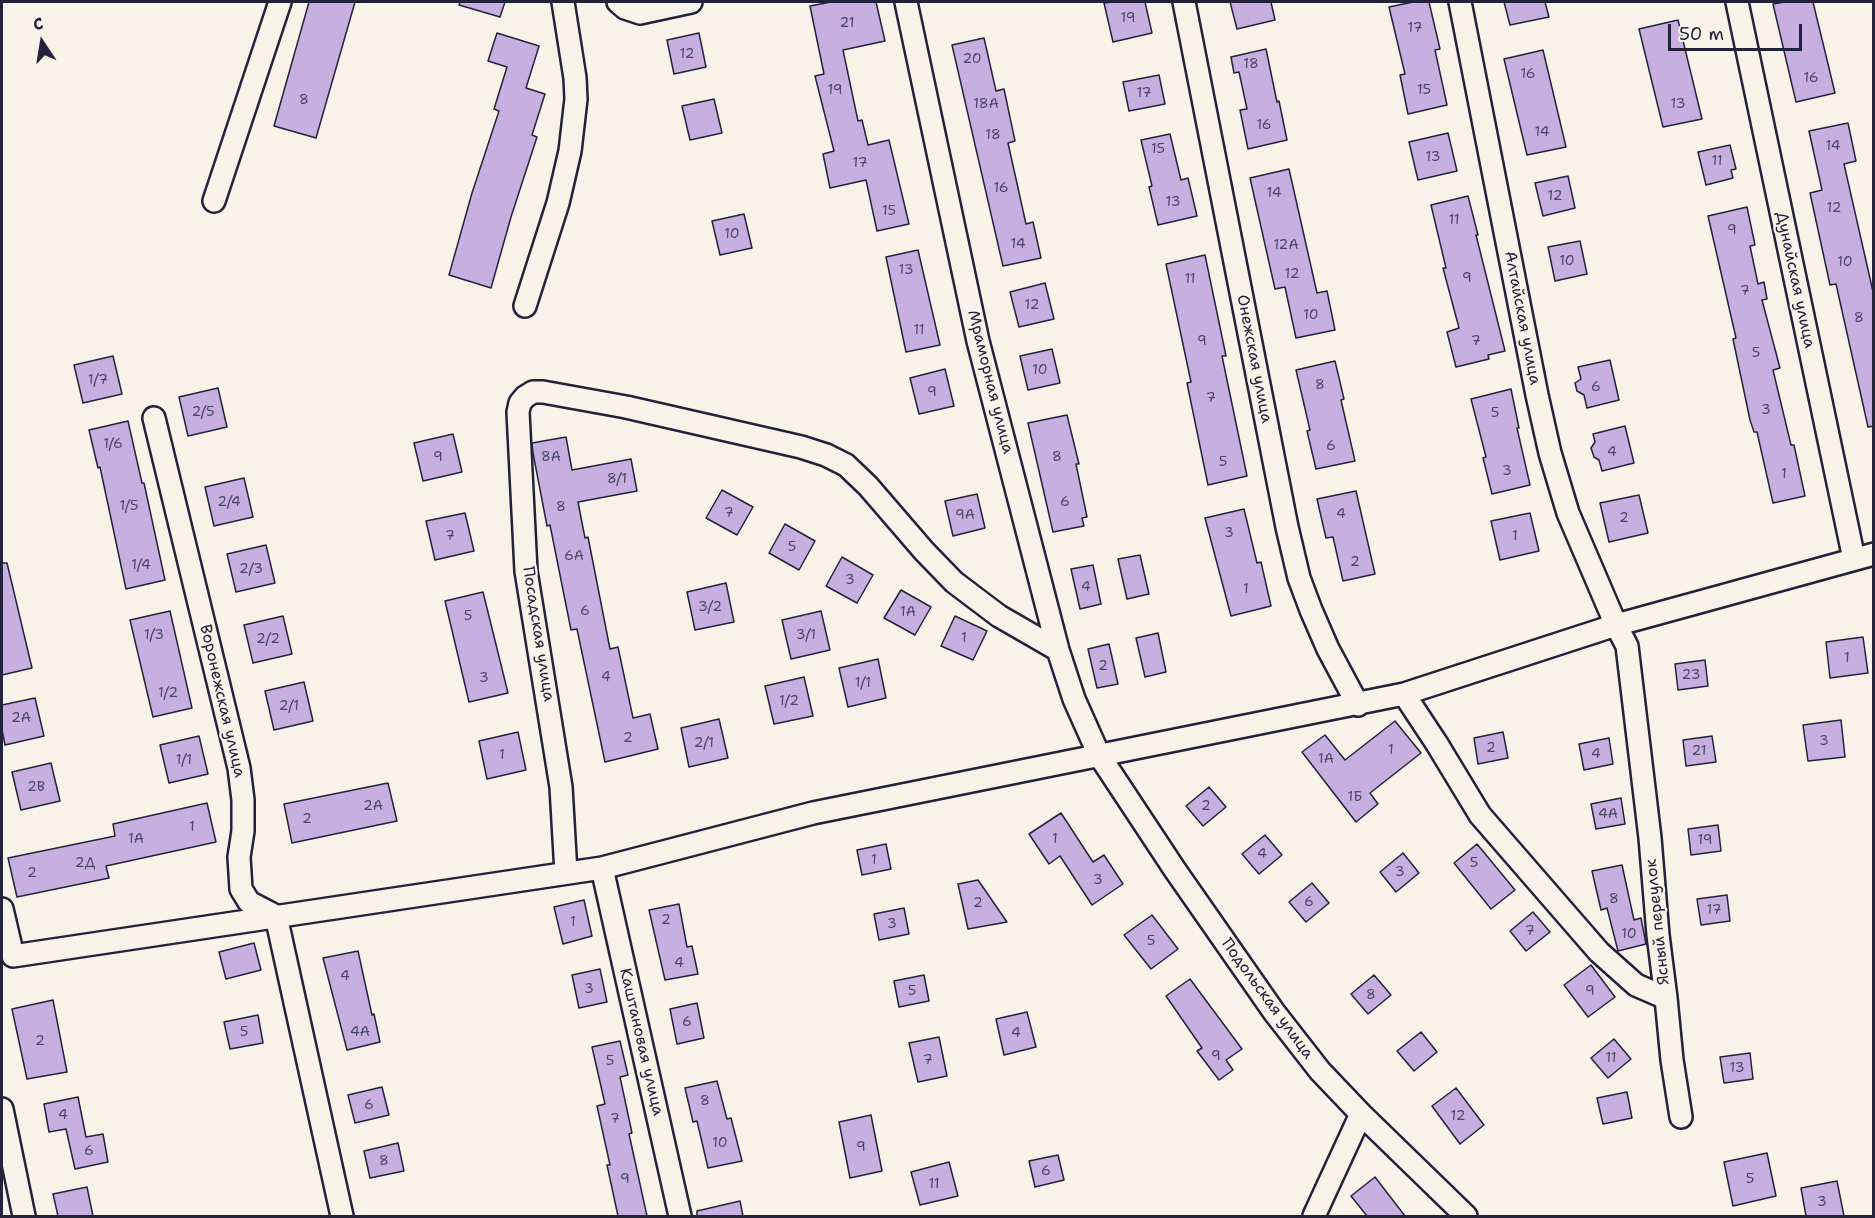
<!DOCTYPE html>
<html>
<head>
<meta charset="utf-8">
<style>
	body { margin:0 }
	#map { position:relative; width:1875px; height:1218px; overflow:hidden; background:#f7f3e8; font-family:"Shantell Sans",sans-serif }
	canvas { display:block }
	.frame { position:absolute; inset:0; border:3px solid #22223b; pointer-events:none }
	.north { position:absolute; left:12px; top:12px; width:60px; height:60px; -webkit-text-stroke:4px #f7f3e8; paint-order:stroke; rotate:348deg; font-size:16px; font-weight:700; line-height:24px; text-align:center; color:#22223b }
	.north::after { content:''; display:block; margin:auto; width:21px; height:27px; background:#22223b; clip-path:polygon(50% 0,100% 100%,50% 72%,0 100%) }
	.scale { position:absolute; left:1668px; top:24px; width:134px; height:27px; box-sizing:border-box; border:3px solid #22223b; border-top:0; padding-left:8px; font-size:18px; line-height:21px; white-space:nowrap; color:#22223b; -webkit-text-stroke:4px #f7f3e8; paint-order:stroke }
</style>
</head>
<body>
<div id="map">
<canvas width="1875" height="1218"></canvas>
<div class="frame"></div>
<div class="north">С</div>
<div class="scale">50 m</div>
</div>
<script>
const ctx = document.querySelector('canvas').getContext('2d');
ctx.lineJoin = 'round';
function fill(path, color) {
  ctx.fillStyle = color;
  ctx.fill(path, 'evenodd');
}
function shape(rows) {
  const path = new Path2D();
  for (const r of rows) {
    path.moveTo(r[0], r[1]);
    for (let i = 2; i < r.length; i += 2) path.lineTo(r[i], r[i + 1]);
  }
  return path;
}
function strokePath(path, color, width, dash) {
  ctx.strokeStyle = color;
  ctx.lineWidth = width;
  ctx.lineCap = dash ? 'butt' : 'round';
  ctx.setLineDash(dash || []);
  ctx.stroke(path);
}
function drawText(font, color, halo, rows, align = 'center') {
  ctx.font = font + ' "Shantell Sans",sans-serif';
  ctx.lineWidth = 4.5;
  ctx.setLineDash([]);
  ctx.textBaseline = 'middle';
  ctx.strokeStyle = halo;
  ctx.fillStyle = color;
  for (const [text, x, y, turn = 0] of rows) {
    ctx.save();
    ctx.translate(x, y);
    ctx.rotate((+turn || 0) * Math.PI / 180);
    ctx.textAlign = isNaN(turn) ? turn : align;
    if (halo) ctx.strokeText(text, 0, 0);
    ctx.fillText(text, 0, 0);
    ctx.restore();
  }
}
const building = shape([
	[309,2,355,2,316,138,274,126,309,2],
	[460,2,505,2,500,17,459,5,460,2],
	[831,2,876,2,885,41,843,50,858,121,862,120,868,145,889,140,909,224,877,231,866,180,830,188,823,154,834,151,815,76,824,74,810,6,831,2],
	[1112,2,1145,2,1152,33,1113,42,1104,3,1112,2],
	[1230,2,1271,2,1275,20,1237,29,1230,2],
	[1413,2,1429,2,1440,49,1435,50,1447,105,1408,114,1400,75,1405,74,1389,7,1413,2],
	[1504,2,1545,2,1549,17,1510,25,1504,2],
	[1784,2,1813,2,1835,93,1796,102,1773,4,1784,2],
	[1678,20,1702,119,1663,127,1639,29,1678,20],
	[497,33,539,46,526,88,545,94,532,135,537,137,511,217,491,288,449,275,472,193,499,111,494,109,507,67,488,61,497,33],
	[699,33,706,67,674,74,667,40,699,33],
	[984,38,996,91,1004,89,1015,141,1008,143,1026,224,1033,222,1041,258,1003,266,952,45,984,38],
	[1266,49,1277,102,1279,101,1287,140,1248,149,1240,110,1247,109,1239,72,1234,73,1231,57,1266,49],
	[1543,50,1566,147,1527,155,1504,59,1543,50],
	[1159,75,1165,104,1129,111,1123,82,1159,75],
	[714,99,722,133,690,140,682,106,714,99],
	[1848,123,1856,161,1844,164,1874,296,1874,426,1868,427,1836,284,1830,285,1810,193,1822,190,1809,131,1848,123],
	[1448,133,1457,171,1418,180,1409,142,1448,133],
	[1170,134,1181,180,1188,178,1197,216,1158,225,1149,187,1152,186,1141,140,1170,134],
	[1730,145,1736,169,1731,170,1733,178,1706,185,1698,152,1730,145],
	[1289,169,1317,293,1327,291,1335,330,1296,338,1285,287,1275,289,1250,178,1289,169],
	[1568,176,1575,208,1543,216,1535,183,1568,176],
	[1468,196,1478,235,1476,235,1505,351,1488,355,1489,359,1456,367,1447,332,1459,328,1443,268,1446,268,1431,205,1468,196],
	[1747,207,1755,245,1750,246,1758,284,1764,282,1767,299,1762,300,1780,368,1773,370,1791,445,1794,445,1805,496,1773,503,1757,432,1754,432,1750,420,1733,339,1736,338,1708,216,1747,207],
	[744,214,752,248,720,255,712,221,744,214],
	[1580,241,1587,274,1555,281,1548,247,1580,241],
	[918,250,940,345,906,352,886,257,918,250],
	[1205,255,1226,356,1222,356,1247,476,1208,485,1187,383,1191,382,1166,264,1205,255],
	[1045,283,1054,319,1019,327,1010,292,1045,283],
	[1052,349,1060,383,1028,390,1020,356,1052,349],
	[113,356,122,394,83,403,74,365,113,356],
	[1610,360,1619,400,1587,408,1584,395,1577,391,1575,383,1581,379,1578,367,1610,360],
	[1335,361,1344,399,1341,400,1355,461,1316,469,1307,431,1310,430,1296,370,1335,361],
	[945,369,954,406,919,414,910,378,945,369],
	[218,388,227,427,188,436,179,397,218,388],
	[1511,389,1519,428,1517,428,1530,485,1492,494,1483,458,1486,457,1471,399,1511,389],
	[1067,415,1079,464,1076,464,1087,517,1082,518,1084,526,1053,532,1028,423,1067,415],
	[128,421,142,483,144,483,165,580,126,589,100,467,98,468,89,430,128,421],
	[1625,426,1634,463,1602,471,1599,460,1594,457,1591,448,1595,442,1593,434,1625,426],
	[453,434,462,472,423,481,414,443,453,434],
	[566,437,572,470,631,459,637,491,578,502,585,538,588,537,610,649,618,647,633,718,650,714,658,749,605,762,577,629,571,630,550,525,547,526,533,453,532,443,566,437],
	[244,478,253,517,214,526,205,487,244,478],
	[722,490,753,507,737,535,706,518,722,490],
	[1356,491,1375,574,1343,581,1333,537,1326,538,1317,499,1356,491],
	[977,494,985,528,953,536,945,501,977,494],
	[1639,495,1648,533,1609,542,1600,503,1639,495],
	[1244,509,1257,563,1261,562,1271,606,1231,616,1205,518,1244,509],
	[465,513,474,551,435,560,426,521,465,513],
	[1530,513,1539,551,1500,560,1491,521,1530,513],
	[785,524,815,541,799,570,769,553,785,524],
	[266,545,275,583,236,592,227,554,266,545],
	[1140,555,1149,594,1127,599,1118,559,1140,555],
	[842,557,873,575,857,603,826,586,842,557],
	[2,563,7,563,32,668,2,675,2,563],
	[1093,565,1101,604,1080,609,1071,569,1093,565],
	[726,583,734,622,695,630,687,592,726,583],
	[901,590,931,607,915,635,884,618,901,590],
	[483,592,508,693,469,702,445,601,483,592],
	[170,611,192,708,153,717,130,620,170,611],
	[821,611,830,650,791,659,782,620,821,611],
	[283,616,292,654,253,663,244,625,283,616],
	[955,616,987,631,973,660,941,646,955,616],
	[1158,633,1166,672,1145,677,1136,638,1158,633],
	[1863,637,1868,673,1830,678,1826,642,1863,637],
	[1109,644,1118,684,1097,688,1088,649,1109,644],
	[878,659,886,698,848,707,839,668,878,659],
	[1705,660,1708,686,1678,690,1675,664,1705,660],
	[804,677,813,716,774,724,765,686,804,677],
	[304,682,313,721,274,730,265,691,304,682],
	[35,698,44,736,5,745,2,730,2,705,35,698],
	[719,719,728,758,689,767,681,728,719,719],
	[1841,720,1845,757,1808,761,1803,725,1841,720],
	[1395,721,1421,753,1370,793,1378,804,1356,822,1302,752,1325,735,1345,760,1395,721],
	[518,732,526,770,487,779,479,741,518,732],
	[1503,732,1508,758,1478,764,1474,738,1503,732],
	[199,736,208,774,169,783,160,745,199,736],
	[1712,736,1716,762,1686,766,1683,740,1712,736],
	[1609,738,1613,764,1584,770,1579,744,1609,738],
	[51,763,60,801,21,810,12,772,51,763],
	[388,783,397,821,292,843,284,804,388,783],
	[1209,787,1226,807,1203,826,1186,806,1209,787],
	[1621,798,1625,824,1596,829,1591,804,1621,798],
	[207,803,216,842,106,866,109,878,17,897,8,858,115,836,113,824,207,803],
	[1061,813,1093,862,1104,855,1123,884,1092,905,1060,856,1049,864,1029,834,1061,813],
	[1718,825,1721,851,1691,855,1688,829,1718,825],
	[1265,835,1282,855,1259,874,1242,854,1265,835],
	[886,844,891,869,862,875,857,850,886,844],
	[1477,844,1515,890,1491,909,1454,863,1477,844],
	[1403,853,1419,873,1396,892,1380,872,1403,853],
	[1622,865,1634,920,1641,918,1646,944,1618,951,1607,908,1601,910,1592,871,1622,865],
	[978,880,1007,922,968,929,958,884,978,880],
	[1312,883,1329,903,1306,922,1289,902,1312,883],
	[1727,895,1730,921,1701,925,1697,899,1727,895],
	[584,900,592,936,563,944,554,907,584,900],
	[679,904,687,947,692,946,698,974,665,980,649,910,679,904],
	[904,908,909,934,879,940,874,914,904,908],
	[1533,912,1550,932,1526,951,1510,931,1533,912],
	[1152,915,1178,949,1151,969,1124,935,1152,915],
	[254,943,261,970,226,979,219,952,254,943],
	[358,951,372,1015,374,1014,380,1042,347,1050,323,958,358,951],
	[1591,965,1615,997,1588,1017,1564,985,1591,965],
	[600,969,607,1002,579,1008,572,975,600,969],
	[924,975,929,1001,899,1007,894,981,924,975],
	[1374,975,1391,995,1368,1014,1351,994,1374,975],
	[1190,979,1242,1049,1226,1060,1233,1070,1219,1080,1197,1051,1202,1048,1166,996,1190,979],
	[53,1000,67,1072,27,1079,12,1009,53,1000],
	[697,1003,704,1038,677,1044,670,1009,697,1003],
	[1027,1012,1036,1047,1004,1055,996,1019,1027,1012],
	[258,1015,263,1043,230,1049,224,1022,258,1015],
	[1421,1032,1437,1052,1414,1071,1397,1051,1421,1032],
	[939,1037,947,1076,918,1082,909,1043,939,1037],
	[1614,1039,1631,1059,1608,1078,1591,1058,1614,1039],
	[620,1041,628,1075,620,1077,632,1133,629,1134,647,1216,618,1216,607,1165,610,1165,597,1106,605,1104,592,1047,620,1041],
	[1750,1053,1753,1079,1724,1083,1720,1057,1750,1053],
	[717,1081,727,1119,731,1118,742,1161,708,1168,697,1121,693,1122,685,1088,717,1081],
	[382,1087,389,1115,355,1123,348,1095,382,1087],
	[1456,1088,1484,1125,1460,1144,1432,1106,1456,1088],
	[1627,1092,1632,1118,1603,1124,1597,1098,1627,1092],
	[78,1097,86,1137,103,1134,108,1162,75,1169,66,1129,49,1132,44,1104,78,1097],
	[871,1115,882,1171,850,1178,839,1122,871,1115],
	[398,1143,404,1171,370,1178,364,1151,398,1143],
	[1767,1153,1776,1196,1733,1206,1724,1162,1767,1153],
	[1058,1155,1064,1180,1035,1187,1029,1161,1058,1155],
	[949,1162,958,1196,920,1205,911,1172,949,1162],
	[1375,1177,1405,1216,1367,1216,1351,1196,1375,1177],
	[1837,1181,1844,1216,1806,1216,1801,1188,1837,1181],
	[87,1187,93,1216,58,1216,53,1194,87,1187],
	[740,1201,743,1216,697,1216,697,1211,740,1201]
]);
fill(building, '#c7b0df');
strokePath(building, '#22223b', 1.5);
const minor = shape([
	[618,2,625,8,640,13,691,2],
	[906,2,978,341,1058,650,1074,699,1099,755,1175,870,1274,1012,1320,1071,1361,1114,1466,1216],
	[1184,2,1287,527,1299,578,1311,610,1328,649,1358,705],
	[1737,2,1854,559],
	[214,201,280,2],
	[525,306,558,203,570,151,576,99,575,78,563,2],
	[154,418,239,768,243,800,243,831,239,857,241,889,249,902,276,916,342,1216],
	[1404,694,1437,744,1480,815,1599,952,1636,985,1666,998,1658,935,1650,838,1627,646,1616,625,1568,513,1550,453,1537,395,1460,2],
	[602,868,680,1216],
	[566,873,561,787,526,571,518,412,520,403,525,397,533,392,543,392,626,407,801,447,826,455,846,465,868,486,924,551,954,582,999,616,1058,650],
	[2,909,13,956,602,868,813,813,1404,694,1616,625,1874,554],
	[1666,998,1672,1060,1681,1117],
	[2,1109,24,1216],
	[1314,1216,1361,1114]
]);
strokePath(minor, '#22223b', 26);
strokePath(minor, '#f7f3e8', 21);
drawText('14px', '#4b4664', null, [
	["19",1128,18],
	["21",847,23],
	["17",1415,28],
	["12",687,54],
	["20",972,59],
	["18",1251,64],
	["16",1528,74],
	["16",1811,78],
	["19",835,90],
	["15",1424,90],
	["17",1144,93],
	["8",304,100],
	["18А",986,104],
	["13",1678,104],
	["16",1264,125],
	["14",1542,132],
	["18",993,135],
	["14",1833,146],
	["15",1158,149],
	["13",1433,157],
	["11",1717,161],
	["17",860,163],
	["16",1001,188],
	["14",1274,193],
	["12",1555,196],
	["13",1173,202],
	["12",1834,208],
	["15",889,211],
	["11",1454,220],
	["9",1732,230],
	["10",732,234],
	["14",1018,244],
	["12А",1286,245],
	["10",1567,261],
	["10",1845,262],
	["13",906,270],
	["12",1292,274],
	["9",1467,278],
	["11",1190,279],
	["7",1745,291],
	["12",1032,305],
	["10",1311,315],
	["8",1859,318],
	["11",919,330],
	["9",1202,341],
	["7",1476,341],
	["5",1756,353],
	["10",1040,370],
	["1/7",98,380],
	["8",1320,385],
	["6",1596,387],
	["9",932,392],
	["7",1211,398],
	["3",1766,410],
	["2/5",203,412],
	["5",1495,413],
	["1/6",113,444],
	["6",1331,446],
	["4",1612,452],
	["9",438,457],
	["8А",551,457],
	["8",1057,457],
	["5",1223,462],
	["3",1507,471],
	["1",1784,474],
	["8/1",617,479],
	["2/4",229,502],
	["6",1065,502],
	["1/5",129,506],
	["8",561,507],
	["7",729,513],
	["4",1341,514],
	["9А",965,515],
	["2",1624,518],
	["3",1229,533],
	["7",450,536],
	["1",1515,536],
	["5",792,547],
	["6А",574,556],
	["2",1355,562],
	["1/4",141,565],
	["2/3",251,569],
	["3",850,580],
	["4",1086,587],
	["1",1246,589],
	["3/2",710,607],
	["6",585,611],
	["1А",908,612],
	["5",468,616],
	["1/3",154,635],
	["3/1",806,635],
	["1",964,638],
	["2/2",268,639],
	["1",1847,658],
	["2",1103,666],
	["23",1691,675],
	["4",606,677],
	["3",484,678],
	["1/1",863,683],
	["1/2",168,693],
	["1/2",789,701],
	["2/1",289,706],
	["2А",21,718],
	["2",628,738],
	["3",1824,741],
	["2/1",704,743],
	["2",1491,748],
	["1",1391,750],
	["21",1699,751],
	["4",1596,754],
	["1",502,755],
	["1А",1326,759],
	["1/1",184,760],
	["2В",36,787],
	["1Б",1355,797],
	["2А",373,806],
	["2",1206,806],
	["4А",1608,814],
	["2",307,819],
	["1",192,827],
	["1А",136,839],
	["1",1055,839],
	["19",1705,840],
	["4",1262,854],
	["1",874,860],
	["2Д",85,863],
	["5",1474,863],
	["3",1400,872],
	["2",32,873],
	["3",1098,880],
	["8",1614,899],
	["6",1309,902],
	["2",978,903],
	["17",1714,910],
	["2",666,920],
	["1",573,922],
	["3",892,924],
	["7",1530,931],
	["10",1629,934],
	["5",1151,941],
	["4",679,963],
	["4",345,976],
	["3",589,989],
	["5",912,991],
	["9",1590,991],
	["8",1371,995],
	["6",687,1022],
	["5",244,1032],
	["4А",360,1032],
	["4",1016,1033],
	["2",40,1041],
	["9",1216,1056],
	["11",1611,1058],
	["7",928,1060],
	["5",610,1061],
	["13",1737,1068],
	["8",705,1101],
	["6",369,1105],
	["4",63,1115],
	["12",1458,1116],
	["7",615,1119],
	["10",720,1143],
	["9",861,1147],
	["6",89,1151],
	["8",384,1161],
	["6",1046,1171],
	["9",625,1179],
	["5",1750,1179],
	["11",934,1184],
	["3",1822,1202]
]);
drawText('16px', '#22223b', '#f7f3e8', [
	["Дунайская улица",1795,280,78],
	["Алтайская улица",1522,318,79],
	["Онежская улица",1254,359,79],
	["Мраморная улица",990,382,76],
	["Посадская улица",538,634,81],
	["Воронежская улица",222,701,77],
	["Ясный переулок",1658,922,-96],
	["Подольская улица",1267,999,54],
	["Каштановая улица",641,1042,77]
]);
</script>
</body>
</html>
